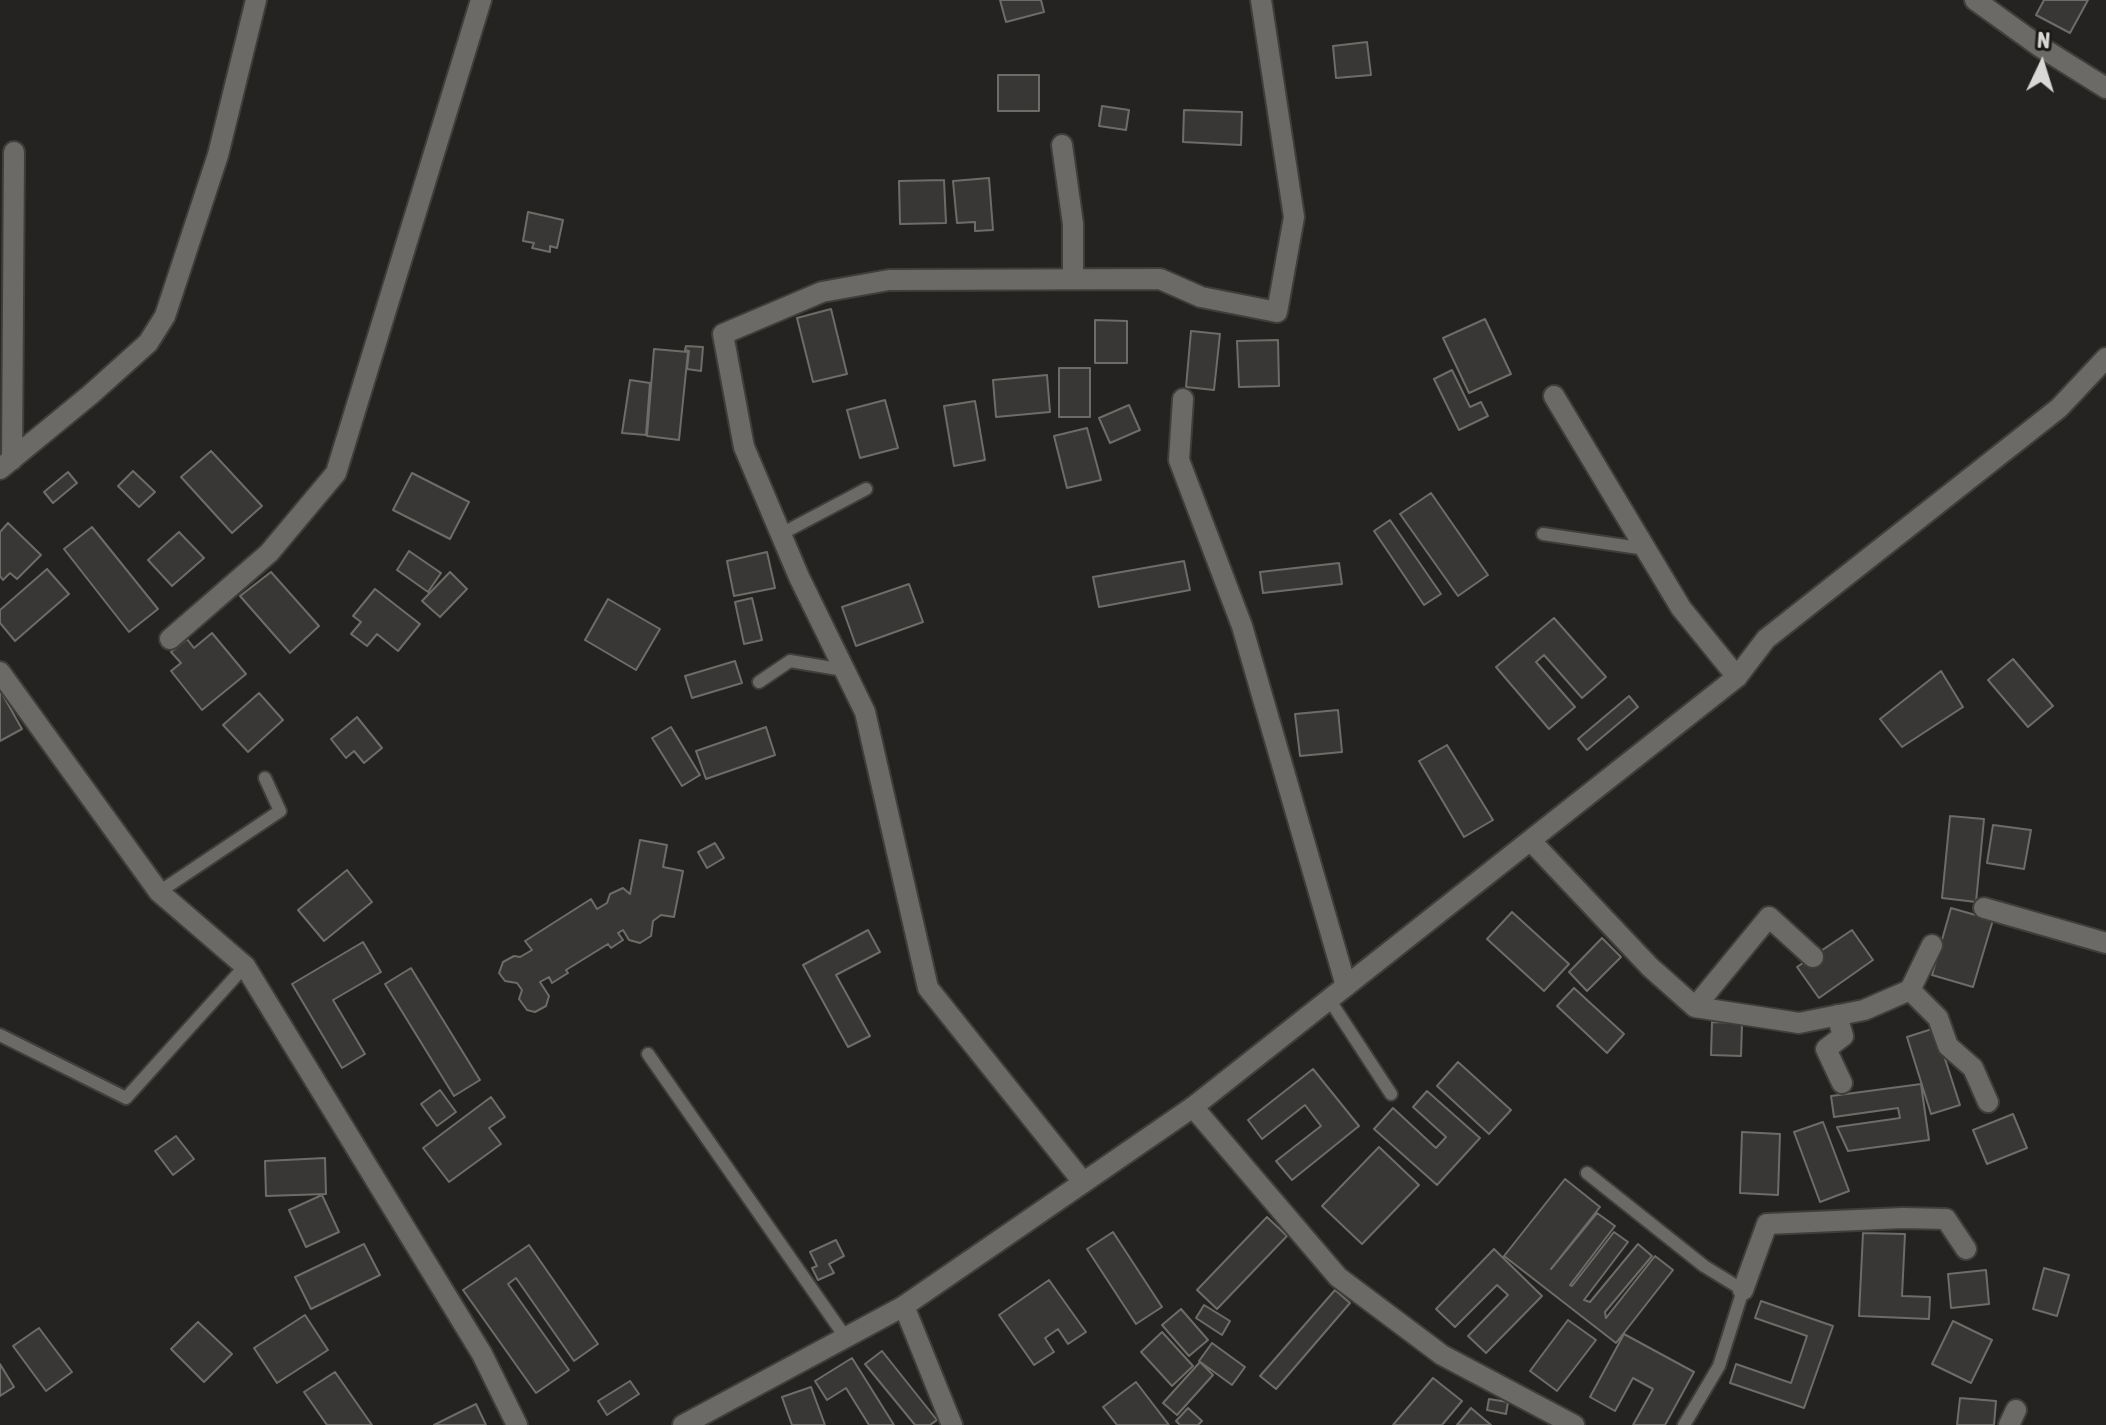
<!DOCTYPE html>
<html>
<head>
<meta charset="utf-8">
<style>
	body { margin:0 }
	#map { position:relative; width:2106px; height:1425px; overflow:hidden; background:#242321; font-family:"Asap Condensed",sans-serif }
	canvas { display:block }
	.north { position:absolute; left:2002px; top:24px; width:80px; height:80px; -webkit-text-stroke:6px #1b1a17; paint-order:stroke; rotate:4deg; font-size:22px; font-weight:700; line-height:32px; text-align:center; color:#d9d8d6 }
	.north::after { content:''; display:block; margin:auto; width:28px; height:36px; background:#d9d8d6; clip-path:polygon(50% 0,100% 100%,50% 72%,0 100%) }
</style>
</head>
<body>
<div id="map">
<canvas width="2106" height="1425"></canvas>
<div class="north">N</div>
</div>
<script>
const ctx = document.querySelector('canvas').getContext('2d');
ctx.lineJoin = 'round';
function fill(path, color) {
  ctx.fillStyle = color;
  ctx.fill(path, 'evenodd');
}
function shape(rows) {
  const path = new Path2D();
  for (const r of rows) {
    path.moveTo(r[0], r[1]);
    for (let i = 2; i < r.length; i += 2) path.lineTo(r[i], r[i + 1]);
  }
  return path;
}
function strokePath(path, color, width, dash) {
  ctx.strokeStyle = color;
  ctx.lineWidth = width;
  ctx.lineCap = dash ? 'butt' : 'round';
  ctx.setLineDash(dash || []);
  ctx.stroke(path);
}
const building = shape([
	[1000,0,1041,0,1044,12,1006,22,1000,0],
	[2044,0,2088,0,2070,33,2036,15,2044,0],
	[1367,42,1371,75,1336,78,1333,46,1367,42],
	[998,75,1039,75,1039,111,998,111,998,75],
	[1102,106,1129,110,1126,130,1099,126,1102,106],
	[1184,110,1242,112,1241,145,1183,142,1184,110],
	[989,178,993,230,975,231,975,222,957,223,953,181,989,178],
	[944,180,946,223,900,224,899,181,944,180],
	[528,212,563,220,557,248,550,246,550,252,532,248,534,243,523,241,528,212],
	[831,309,847,374,813,382,797,318,831,309],
	[1485,319,1511,374,1469,393,1443,338,1485,319],
	[1095,320,1127,321,1127,363,1095,363,1095,320],
	[1191,331,1220,334,1214,390,1186,387,1191,331],
	[1278,340,1279,386,1239,387,1237,341,1278,340],
	[686,346,703,347,701,371,687,369,689,351,685,350,686,346],
	[654,349,688,352,679,440,647,436,654,349],
	[1059,368,1090,368,1090,417,1059,417,1059,368],
	[1452,370,1470,407,1481,402,1488,416,1459,430,1434,379,1452,370],
	[1047,375,1050,412,996,417,993,380,1047,375],
	[630,380,650,383,646,435,622,433,630,380],
	[885,400,898,448,860,458,847,410,885,400],
	[975,401,985,460,954,466,944,406,975,401],
	[1129,405,1140,430,1110,443,1099,418,1129,405],
	[1087,428,1101,480,1067,488,1054,436,1087,428],
	[211,451,262,506,232,533,181,477,211,451],
	[133,471,155,492,139,507,118,486,133,471],
	[68,472,77,483,53,503,44,492,68,472],
	[412,473,469,502,450,539,393,510,412,473],
	[1431,493,1488,575,1458,596,1400,514,1431,493],
	[1390,520,1441,594,1424,605,1374,531,1390,520],
	[8,523,41,555,17,579,10,573,3,580,0,576,0,532,8,523],
	[92,527,158,609,129,632,64,549,92,527],
	[179,532,204,558,172,586,148,560,179,532],
	[409,551,441,573,428,592,397,570,409,551],
	[767,552,775,588,734,596,727,561,767,552],
	[1184,561,1190,590,1099,607,1093,577,1184,561],
	[1339,563,1342,584,1263,593,1260,572,1339,563],
	[47,569,69,594,15,641,0,623,0,610,47,569],
	[271,572,319,626,290,653,240,596,271,572],
	[450,572,467,589,440,617,422,601,450,572],
	[909,584,923,622,856,646,842,607,909,584],
	[375,589,420,624,398,651,377,634,367,646,351,634,361,622,353,616,375,589],
	[752,598,762,640,744,644,735,602,752,598],
	[608,599,660,629,636,670,585,640,608,599],
	[1554,618,1606,677,1582,698,1544,655,1536,662,1575,707,1549,729,1496,667,1554,618],
	[212,633,246,674,202,710,171,671,181,663,171,652,187,639,194,648,212,633],
	[2013,659,2053,706,2028,727,1988,680,2013,659],
	[735,661,742,683,692,698,685,676,735,661],
	[1941,671,1963,707,1902,747,1880,719,1941,671],
	[0,690,22,729,0,741,0,690],
	[259,693,283,720,248,752,223,725,259,693],
	[1629,696,1638,707,1587,750,1578,739,1629,696],
	[1338,710,1342,752,1300,756,1295,714,1338,710],
	[357,717,382,748,364,763,354,751,346,758,331,739,357,717],
	[671,727,700,775,682,786,652,738,671,727],
	[766,727,775,755,706,779,696,751,766,727],
	[1447,745,1493,820,1464,837,1419,761,1447,745],
	[1950,816,1984,819,1976,902,1942,898,1950,816],
	[1993,825,2031,830,2024,869,1987,863,1993,825],
	[640,840,667,845,663,867,683,871,674,917,661,915,653,921,651,936,640,943,629,940,623,930,618,933,623,940,611,948,608,944,566,970,568,973,552,983,549,977,540,982,549,996,546,1006,535,1012,527,1010,519,999,522,990,517,983,505,981,499,973,503,962,514,956,520,957,532,950,525,941,591,899,597,909,607,903,610,894,623,888,630,894,640,840],
	[715,843,724,858,707,868,698,852,715,843],
	[347,870,372,902,324,941,298,910,347,870],
	[1951,908,1993,920,1973,987,1932,975,1951,908],
	[1512,912,1569,964,1544,991,1487,939,1512,912],
	[868,930,880,952,836,975,870,1036,848,1047,803,965,868,930],
	[1852,930,1873,960,1819,998,1797,967,1852,930],
	[1602,938,1621,957,1587,991,1569,972,1602,938],
	[363,942,381,972,333,1000,365,1054,342,1068,292,984,363,942],
	[411,968,480,1080,454,1096,385,984,411,968],
	[1574,988,1624,1034,1607,1053,1557,1006,1574,988],
	[1712,1022,1742,1023,1741,1056,1711,1055,1712,1022],
	[1935,1028,1960,1105,1931,1114,1907,1037,1935,1028],
	[1458,1062,1511,1110,1489,1134,1437,1086,1458,1062],
	[1313,1069,1359,1126,1292,1180,1276,1161,1321,1126,1305,1105,1262,1139,1248,1120,1313,1069],
	[1921,1084,1929,1140,1848,1151,1837,1127,1900,1118,1898,1108,1834,1117,1831,1096,1921,1084],
	[440,1090,456,1112,437,1126,421,1104,440,1090],
	[1427,1091,1480,1138,1437,1185,1374,1129,1393,1108,1436,1148,1446,1137,1413,1107,1427,1091],
	[491,1097,505,1117,489,1128,501,1144,449,1182,423,1148,491,1097],
	[2013,1114,2027,1148,1987,1164,1973,1130,2013,1114],
	[1823,1122,1849,1191,1820,1202,1794,1132,1823,1122],
	[1742,1132,1780,1134,1778,1195,1740,1193,1742,1132],
	[176,1136,194,1159,173,1175,155,1151,176,1136],
	[1379,1147,1419,1185,1362,1244,1322,1206,1379,1147],
	[325,1158,326,1194,266,1196,265,1161,325,1158],
	[1565,1179,1600,1207,1551,1269,1597,1213,1615,1226,1570,1285,1572,1286,1614,1232,1628,1242,1584,1300,1590,1302,1638,1244,1652,1256,1605,1312,1606,1318,1655,1256,1673,1270,1616,1343,1504,1256,1565,1179],
	[322,1195,339,1232,306,1247,289,1210,322,1195],
	[1267,1217,1287,1236,1217,1309,1197,1290,1267,1217],
	[1113,1232,1162,1307,1136,1324,1087,1249,1113,1232],
	[1863,1233,1905,1234,1902,1296,1930,1297,1929,1319,1859,1316,1863,1233],
	[836,1240,844,1256,829,1264,834,1273,818,1280,812,1268,817,1266,810,1252,836,1240],
	[364,1244,380,1275,311,1309,295,1277,364,1244],
	[529,1245,598,1344,574,1361,516,1278,508,1284,569,1370,536,1393,463,1290,529,1245],
	[1494,1249,1542,1296,1486,1353,1468,1336,1508,1295,1497,1285,1455,1327,1436,1309,1494,1249],
	[2044,1268,2069,1275,2057,1316,2033,1309,2044,1268],
	[1986,1270,1989,1304,1951,1308,1948,1274,1986,1270],
	[1049,1280,1086,1332,1068,1344,1058,1329,1045,1338,1054,1352,1034,1365,999,1315,1049,1280],
	[1335,1290,1350,1303,1276,1389,1260,1376,1335,1290],
	[1761,1301,1833,1326,1804,1408,1730,1383,1736,1364,1791,1383,1807,1336,1755,1318,1761,1301],
	[1204,1305,1230,1321,1222,1335,1196,1318,1204,1305],
	[1181,1309,1208,1340,1189,1356,1162,1325,1181,1309],
	[305,1315,328,1350,277,1383,254,1348,305,1315],
	[1568,1320,1596,1340,1557,1391,1530,1371,1568,1320],
	[1953,1321,1992,1340,1971,1383,1932,1364,1953,1321],
	[198,1322,232,1354,204,1382,171,1349,198,1322],
	[39,1328,72,1372,46,1391,13,1346,39,1328],
	[1162,1332,1193,1366,1172,1386,1141,1352,1162,1332],
	[1624,1334,1694,1372,1665,1425,1633,1425,1653,1389,1633,1378,1615,1411,1590,1397,1624,1334],
	[1212,1343,1245,1367,1232,1385,1199,1361,1212,1343],
	[882,1351,937,1420,930,1425,915,1425,865,1364,882,1351],
	[852,1358,894,1425,869,1425,846,1388,827,1400,815,1381,852,1358],
	[1200,1362,1213,1375,1177,1415,1163,1403,1200,1362],
	[0,1364,14,1387,0,1396,0,1364],
	[335,1372,372,1425,327,1425,304,1392,335,1372],
	[1433,1378,1462,1401,1442,1425,1393,1425,1433,1378],
	[630,1381,639,1394,607,1415,598,1401,630,1381],
	[1136,1382,1169,1425,1117,1425,1103,1407,1136,1382],
	[811,1387,825,1425,792,1425,782,1397,811,1387],
	[1960,1398,1996,1401,1994,1425,1957,1425,1960,1398],
	[1489,1399,1508,1402,1506,1414,1487,1410,1489,1399],
	[476,1404,486,1425,434,1425,476,1404],
	[1188,1408,1202,1421,1198,1425,1180,1425,1176,1421,1188,1408],
	[1471,1408,1491,1425,1457,1425,1471,1408]
]);
fill(building, '#393735');
strokePath(building, '#6e6c69', 2);
const service = shape([
	[781,534,866,489],
	[1543,534,1646,549],
	[759,682,790,661,844,670],
	[159,892,280,811,265,778],
	[1329,999,1391,1094],
	[0,1035,126,1098,245,966],
	[648,1054,846,1338],
	[1587,1173,1704,1266,1743,1290,1719,1366,1684,1425]
]);
const minor = shape([
	[1975,0,2039,46,2106,88],
	[1062,145,1073,224,1073,279],
	[1554,396,1681,608,1737,677],
	[1183,399,1179,460,1242,626,1346,986],
	[12,460,14,152],
	[0,469,90,395,148,343,165,316,218,155,256,0],
	[170,639,269,553,336,473,481,0],
	[0,672,159,892,245,966,482,1354,517,1425],
	[1531,841,1650,967,1695,1007,1799,1023,1864,1010,1910,990,1932,945],
	[1984,908,2106,943],
	[1910,990,1938,1018,1948,1046,1973,1068,1988,1102],
	[1695,1007,1769,917,1813,957],
	[1837,1015,1843,1036,1826,1049,1842,1083],
	[1193,1107,1338,1277,1442,1355,1574,1425],
	[1083,1182,928,988,865,712,799,577,744,447,723,334,822,292,889,280,1160,279,1201,297,1277,312,1294,217,1261,0],
	[1743,1290,1767,1224,1903,1218,1946,1219,1966,1249],
	[904,1306,952,1425],
	[2009,1425,2016,1410]
]);
const tertiary = shape([
	[683,1425,904,1306,1193,1107,1737,677,1766,639,2059,408,2106,358]
]);
strokePath(service, '#3e3e3b', 16);
strokePath(minor, '#3e3e3b', 24);
strokePath(tertiary, '#3e3e3b', 24);
strokePath(service, '#6b6a67', 12);
strokePath(minor, '#6b6a67', 20);
strokePath(tertiary, '#6b6a67', 20);
</script>
</body>
</html>
